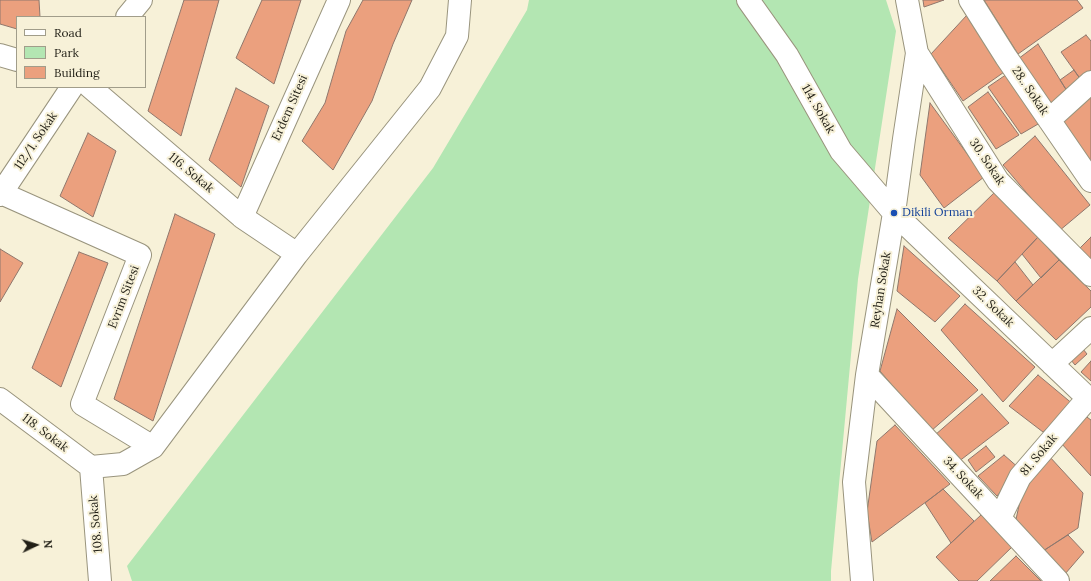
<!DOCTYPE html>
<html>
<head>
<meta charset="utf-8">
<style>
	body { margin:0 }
	#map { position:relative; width:1091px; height:581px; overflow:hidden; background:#f7f1d8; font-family:Lora,serif }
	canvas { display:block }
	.legend { position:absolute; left:16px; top:16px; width:130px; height:72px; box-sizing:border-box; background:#f7f1d8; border:1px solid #a19d8a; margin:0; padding:5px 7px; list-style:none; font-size:12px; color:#211f16 }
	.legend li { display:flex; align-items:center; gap:8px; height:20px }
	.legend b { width:20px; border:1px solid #a19d8a }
	.north { position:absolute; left:16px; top:525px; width:40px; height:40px; -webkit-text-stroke:3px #f7f1d8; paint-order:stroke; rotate:86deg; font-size:11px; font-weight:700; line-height:16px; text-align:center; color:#211f16 }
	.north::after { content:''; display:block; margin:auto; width:14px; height:18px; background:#211f16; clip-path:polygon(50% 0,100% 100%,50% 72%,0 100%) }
</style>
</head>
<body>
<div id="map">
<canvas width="1091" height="581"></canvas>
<ul class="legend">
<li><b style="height:5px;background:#fff"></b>Road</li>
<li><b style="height:11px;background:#b3e6b2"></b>Park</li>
<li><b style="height:11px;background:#eba07e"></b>Building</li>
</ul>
<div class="north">N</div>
</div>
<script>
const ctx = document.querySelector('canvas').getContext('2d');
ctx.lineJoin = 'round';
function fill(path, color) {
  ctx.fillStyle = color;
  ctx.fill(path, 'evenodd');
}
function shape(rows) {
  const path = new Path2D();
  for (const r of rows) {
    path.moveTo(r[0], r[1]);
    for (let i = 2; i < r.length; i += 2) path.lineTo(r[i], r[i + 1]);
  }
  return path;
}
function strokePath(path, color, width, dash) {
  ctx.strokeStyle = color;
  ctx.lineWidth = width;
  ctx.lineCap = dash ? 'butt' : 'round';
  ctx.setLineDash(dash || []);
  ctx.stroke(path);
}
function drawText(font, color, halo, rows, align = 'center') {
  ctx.font = font + ' Lora,serif';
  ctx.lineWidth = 4;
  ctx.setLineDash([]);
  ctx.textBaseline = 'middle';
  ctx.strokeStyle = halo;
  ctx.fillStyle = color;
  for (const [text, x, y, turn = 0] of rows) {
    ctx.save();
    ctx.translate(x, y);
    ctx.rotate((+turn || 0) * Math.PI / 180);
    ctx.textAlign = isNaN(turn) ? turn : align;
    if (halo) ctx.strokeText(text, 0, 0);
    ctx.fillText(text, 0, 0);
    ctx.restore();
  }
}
fill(shape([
	[529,0,886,0,896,31,858,279,831,571,831,581,132,581,127,566,433,168,527,10]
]), '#b3e6b2');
const building = shape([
	[0,0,39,0,40,17,17,17,17,29,0,24,0,0],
	[184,0,219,0,181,136,148,111,184,0],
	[262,0,301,0,274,84,236,58,262,0],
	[363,0,412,0,393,44,372,101,333,170,302,141,325,103,346,31,363,0],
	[923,0,944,0,924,7,923,0],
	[984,0,1077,0,1083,8,1018,54,984,0],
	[967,15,1007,70,963,101,931,54,967,15],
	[1086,35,1091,41,1091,73,1081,80,1061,52,1086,35],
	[1038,44,1067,91,1050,104,1018,59,1038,44],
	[1074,70,1081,80,1067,91,1060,80,1074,70],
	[1010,72,1045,120,1021,134,988,87,1010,72],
	[236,88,269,106,241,187,209,160,236,88],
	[988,92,1019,135,996,149,968,107,988,92],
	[1091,96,1091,162,1062,120,1091,96],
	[930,103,984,177,944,208,920,175,930,103],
	[88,133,116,151,93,217,60,196,88,133],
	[1035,136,1090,205,1059,231,1003,165,1035,136],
	[996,191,1038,237,997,281,948,238,996,191],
	[175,214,215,234,153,421,114,399,175,214],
	[1038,237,1059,260,1041,278,1022,254,1038,237],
	[1091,237,1091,263,1078,250,1091,237],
	[904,246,960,296,935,322,897,291,904,246],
	[0,249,23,263,0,302,0,249],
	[79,252,108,263,61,387,32,368,79,252],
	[1059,260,1091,291,1091,307,1056,340,1016,301,1059,260],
	[1015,262,1033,285,1016,301,997,281,1015,262],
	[965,304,1035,367,1003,402,941,330,965,304],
	[897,309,978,390,931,431,880,371,897,309],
	[1079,344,1087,354,1075,365,1067,355,1079,344],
	[1091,361,1091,381,1081,372,1091,361],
	[1038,375,1074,405,1043,432,1009,406,1038,375],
	[982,394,1009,423,958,462,935,435,982,394],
	[1084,415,1091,420,1091,476,1061,443,1084,415],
	[895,425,950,484,872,542,867,512,877,441,895,425],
	[986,446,995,457,976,472,968,460,986,446],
	[1004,455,1020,469,997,496,978,476,1004,455],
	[1049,456,1083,493,1078,528,1043,551,1015,524,1023,487,1049,456],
	[943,489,974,521,951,543,925,503,943,489],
	[981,515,1013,546,977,581,959,581,936,557,981,515],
	[1068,535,1084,552,1065,574,1043,551,1068,535],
	[1016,556,1041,581,990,581,1016,556]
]);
fill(building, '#eba07e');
strokePath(building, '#8f776c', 1);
const street = shape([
	[748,0,787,55,841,151,894,213,1091,401],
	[970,0,1006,57,1091,181],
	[127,17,141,0],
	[917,53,998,181,1091,275],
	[0,55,17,60],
	[90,87,242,217,297,254],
	[1049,120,1091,82],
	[1,193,140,255,82,404,153,447],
	[0,195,72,87],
	[242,217,339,0],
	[1052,364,1091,328],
	[867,375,1058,581],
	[0,399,91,467],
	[91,467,123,464,153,447,297,254,430,88,457,36,460,0],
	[91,467,100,581],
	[1000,518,1020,477,1088,398],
	[862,581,854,482,867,375,894,213,904,139,917,53,907,0]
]);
strokePath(street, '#99947d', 24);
strokePath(street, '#fff', 22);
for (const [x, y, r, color] of [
	[894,213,4,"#1a4fb4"]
]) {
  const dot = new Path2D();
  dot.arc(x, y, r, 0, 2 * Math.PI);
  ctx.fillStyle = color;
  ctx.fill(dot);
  strokePath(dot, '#f7f1d8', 1.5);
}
drawText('12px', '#211f16', '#f7f1d8', [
	["28.. Sokak",1030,91,56],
	["Erdem Sitesi",290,108,-66],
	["114. Sokak",818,109,60],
	["112/1. Sokak",36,141,-56],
	["30. Sokak",987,162,56],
	["116. Sokak",191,173,40],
	["Reyhan Sokak",881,290,-81],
	["Evrim Sitesi",124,297,-69],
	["32. Sokak",993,307,44],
	["118. Sokak",45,433,37],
	["81. Sokak",1039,455,-50],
	["34. Sokak",963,478,47],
	["108. Sokak",96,524,-95]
]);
drawText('12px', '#164399', '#f7f1d8', [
	["Dikili Orman",902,213]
], 'left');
</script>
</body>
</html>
